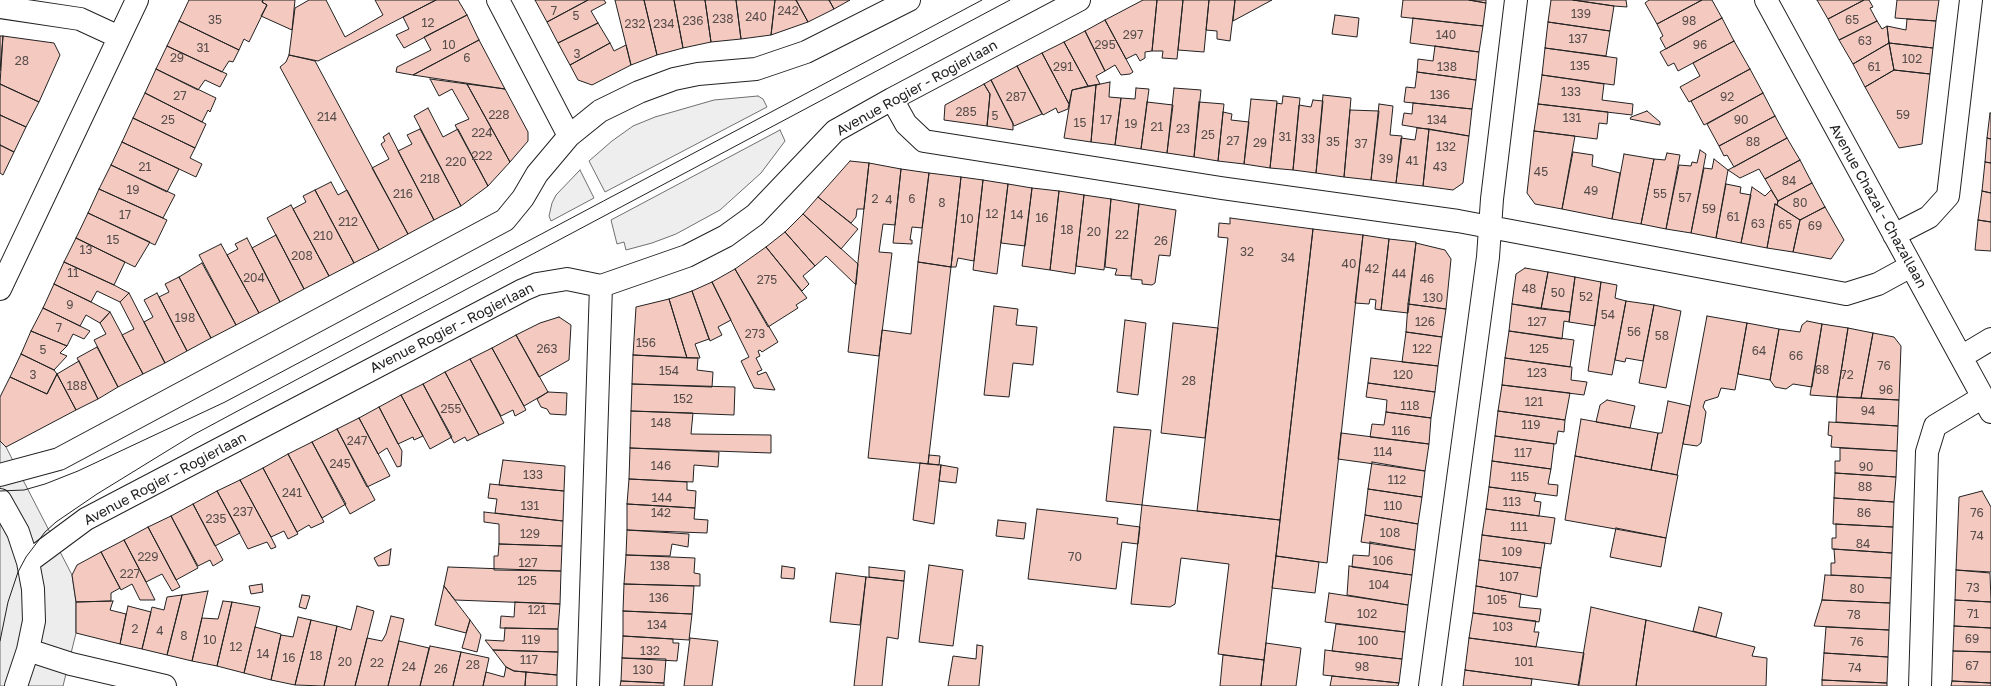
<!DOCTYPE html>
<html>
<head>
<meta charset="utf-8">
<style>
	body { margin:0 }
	canvas { display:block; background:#fff }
</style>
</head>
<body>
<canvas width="1991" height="686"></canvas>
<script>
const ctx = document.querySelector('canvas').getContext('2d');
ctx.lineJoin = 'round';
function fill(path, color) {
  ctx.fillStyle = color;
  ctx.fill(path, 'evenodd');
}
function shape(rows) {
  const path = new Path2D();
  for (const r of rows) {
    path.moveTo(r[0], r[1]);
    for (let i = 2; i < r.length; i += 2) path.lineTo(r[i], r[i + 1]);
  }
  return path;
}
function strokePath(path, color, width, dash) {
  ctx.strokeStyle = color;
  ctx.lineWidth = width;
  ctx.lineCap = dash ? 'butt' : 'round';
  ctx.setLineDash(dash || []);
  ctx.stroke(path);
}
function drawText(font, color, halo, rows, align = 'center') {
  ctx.font = font + ' "Golos Text",sans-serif';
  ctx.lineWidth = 3;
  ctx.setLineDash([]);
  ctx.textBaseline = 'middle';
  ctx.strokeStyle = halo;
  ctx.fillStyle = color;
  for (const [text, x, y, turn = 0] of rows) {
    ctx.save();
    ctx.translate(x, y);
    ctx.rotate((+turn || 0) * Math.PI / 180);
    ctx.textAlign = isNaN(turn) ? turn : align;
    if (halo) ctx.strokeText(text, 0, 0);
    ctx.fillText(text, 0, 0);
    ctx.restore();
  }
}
const green = shape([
	[758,96,763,99,767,107,605,192,589,161,612,141,633,126,655,117,714,100,758,96],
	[780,130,785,141,761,173,720,210,676,234,652,243,626,250,624,242,617,244,611,220,780,130],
	[580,170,594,198,551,221,549,216,552,203,556,195,580,170]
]);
fill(green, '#eee');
strokePath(green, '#6f6f6f', 1);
const parking = shape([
	[0,441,6,447,72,575,76,602,76,633,63,686,0,686,0,441]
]);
fill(parking, '#ededed');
strokePath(parking, '#6f6f6f', 1);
const building = shape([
	[189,0,263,0,262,2,267,5,249,42,244,39,239,50,179,21,189,0],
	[263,0,295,0,292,30,261,16,267,5,262,2,263,0],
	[309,0,326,0,345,37,383,15,375,0,436,0,318,61,289,55,295,8,309,0],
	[436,0,458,0,467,15,404,48,396,35,409,29,403,17,436,0],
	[535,0,588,0,547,22,535,0],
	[588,0,604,0,606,3,591,11,598,23,558,43,547,22,588,0],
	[615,0,644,0,657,55,631,65,615,0],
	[644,0,674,0,683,48,657,55,644,0],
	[674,0,705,0,711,42,683,48,674,0],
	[705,0,736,0,741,39,711,42,705,0],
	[736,0,775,0,771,35,741,39,736,0],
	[775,0,796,0,808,22,771,35,775,0],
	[796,0,829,0,834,9,808,22,796,0],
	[829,0,850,0,834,9,829,0],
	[1143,0,1157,0,1152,51,1145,52,1145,58,1140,61,1136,54,1126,59,1105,20,1143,0],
	[1157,0,1183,0,1177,59,1162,58,1163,51,1152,51,1157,0],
	[1183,0,1209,0,1204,52,1178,50,1183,0],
	[1209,0,1235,0,1230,41,1217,39,1217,31,1206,30,1209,0],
	[1235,0,1272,0,1233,21,1235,0],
	[1403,0,1469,0,1486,3,1483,26,1401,17,1403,0],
	[1469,0,1486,0,1486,3,1469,0],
	[1551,0,1573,0,1614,6,1610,31,1548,22,1551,0],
	[1573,0,1626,0,1627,7,1614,6,1573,0],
	[1649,0,1702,0,1657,24,1645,3,1649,0],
	[1702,0,1712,0,1722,18,1666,49,1660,38,1663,36,1657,24,1702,0],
	[1817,0,1864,0,1828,19,1817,0],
	[1864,0,1869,0,1873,7,1870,8,1877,21,1839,40,1828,19,1864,0],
	[1897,0,1939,0,1936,21,1895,18,1897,0],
	[467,15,479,40,413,75,396,72,397,67,431,50,424,37,467,15],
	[1335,15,1359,18,1357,37,1332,34,1335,15],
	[1413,18,1483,26,1479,52,1410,43,1413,18],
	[1722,18,1734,41,1678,71,1674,63,1668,66,1660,52,1722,18],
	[1907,19,1936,21,1933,48,1889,43,1887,26,1906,30,1907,19],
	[1105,20,1133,72,1130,74,1121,75,1115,65,1105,71,1085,31,1105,20],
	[179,21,239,50,233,62,229,61,222,72,167,46,179,21],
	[1877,21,1882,29,1887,26,1889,43,1853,64,1839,40,1877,21],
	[1548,22,1610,31,1606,56,1545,48,1548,22],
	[598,23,610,43,570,65,558,43,598,23],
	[1085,31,1105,71,1096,76,1100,84,1088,86,1064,42,1085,31],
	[0,36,3,36,0,71,0,36],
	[3,36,54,43,60,55,39,102,0,84,3,36],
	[479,40,505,89,413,75,479,40],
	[1734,41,1750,69,1689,102,1680,87,1700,76,1693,63,1734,41],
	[1064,42,1088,86,1072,90,1069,104,1042,53,1064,42],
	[610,43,614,51,626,45,631,65,592,85,578,80,570,65,610,43],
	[1889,43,1933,48,1930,74,1894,70,1889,43],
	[1889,43,1894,70,1865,87,1853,64,1889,43],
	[167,46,227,74,220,87,205,80,198,90,156,69,167,46],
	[1435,46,1479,52,1476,80,1417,72,1418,59,1433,61,1435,46],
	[1545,48,1617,58,1614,85,1542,75,1545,48],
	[1042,53,1069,104,1068,109,1058,113,1056,108,1043,115,1017,66,1042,53],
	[289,55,315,61,408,234,379,250,280,67,286,62,289,55],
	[1017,66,1042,114,1014,126,991,80,1017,66],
	[156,69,216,98,210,112,208,110,202,122,145,93,156,69],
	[1750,69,1763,93,1704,125,1691,101,1750,69],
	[1894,70,1930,74,1922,144,1899,148,1865,87,1894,70],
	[1417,72,1476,80,1472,109,1404,102,1406,87,1415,88,1417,72],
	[1542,75,1604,84,1602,100,1633,104,1632,115,1538,104,1542,75],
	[430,79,467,84,510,162,488,186,455,125,469,119,452,89,439,96,430,79],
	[991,80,1013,123,1013,130,987,126,990,94,984,84,991,80],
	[1110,82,1109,97,1121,98,1115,145,1091,142,1096,85,1110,82],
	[0,84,39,102,26,127,0,115,0,84],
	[467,84,505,89,528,132,528,141,510,162,467,84],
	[984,84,990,94,987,126,944,120,945,105,984,84],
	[1096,85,1091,142,1064,138,1072,90,1096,85],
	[1136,88,1149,89,1141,149,1115,145,1121,98,1135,99,1136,88],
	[1174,88,1201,90,1194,157,1167,153,1174,88],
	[145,93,206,124,195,148,133,118,145,93],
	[1763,93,1775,116,1719,146,1707,124,1763,93],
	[1323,95,1351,98,1344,177,1316,173,1323,95],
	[1283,96,1300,98,1293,170,1270,168,1277,103,1282,104,1283,96],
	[1251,99,1277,101,1270,168,1244,164,1251,99],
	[1313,100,1323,101,1316,173,1293,170,1299,105,1311,107,1313,100],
	[1147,102,1173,105,1167,153,1141,149,1147,102],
	[1199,102,1224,104,1218,161,1194,157,1199,102],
	[1413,103,1472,109,1469,136,1402,125,1404,113,1412,114,1413,103],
	[1379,104,1393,106,1390,135,1402,136,1396,183,1371,180,1379,104],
	[1538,104,1608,112,1607,124,1599,123,1597,139,1534,131,1538,104],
	[428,108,443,137,458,129,488,186,461,206,414,116,428,108],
	[1350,110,1379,111,1371,180,1344,177,1350,110],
	[1647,111,1660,122,1660,125,1630,119,1631,117,1647,111],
	[1223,112,1232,114,1231,120,1249,122,1244,164,1218,161,1223,112],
	[1990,113,1991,113,1991,139,1987,138,1990,113],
	[0,115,26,127,14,152,0,145,0,115],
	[1775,116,1787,138,1734,167,1727,155,1724,156,1719,146,1775,116],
	[133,118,195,148,190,158,202,164,196,177,122,142,133,118],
	[1417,128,1429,129,1423,186,1396,183,1401,138,1415,140,1417,128],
	[420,129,461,206,434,220,398,151,412,144,407,135,420,129],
	[1429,129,1469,136,1463,183,1453,190,1423,186,1429,129],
	[1534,131,1575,136,1562,209,1535,204,1527,193,1534,131],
	[389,133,434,220,408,234,372,168,389,159,381,144,385,141,383,137,389,133],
	[1787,138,1800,160,1765,179,1759,169,1740,178,1728,170,1787,138],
	[1987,138,1991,139,1991,163,1985,162,1987,138],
	[122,142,179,169,167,192,111,165,122,142],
	[0,145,14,152,3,175,0,173,0,145],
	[1700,150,1706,154,1691,233,1666,229,1679,165,1691,166,1692,162,1697,163,1700,150],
	[1573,152,1593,155,1592,166,1620,173,1612,219,1562,209,1573,152],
	[1667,153,1680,155,1666,229,1641,224,1654,159,1665,160,1667,153],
	[1624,154,1654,159,1641,224,1612,219,1624,154],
	[1714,159,1728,170,1716,238,1691,233,1704,168,1712,169,1714,159],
	[1800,160,1812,183,1778,201,1765,179,1800,160],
	[850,161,869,163,864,209,857,209,856,217,851,223,818,197,850,161],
	[1985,162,1991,163,1991,193,1982,191,1985,162],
	[869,163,901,169,895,225,883,224,879,252,892,253,879,356,848,352,869,163],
	[111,165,175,195,163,218,99,189,111,165],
	[901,169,929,173,922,228,912,227,910,240,912,240,912,244,893,243,901,169],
	[929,173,961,177,951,267,918,262,929,173],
	[961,177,983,180,974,261,958,258,956,267,951,267,961,177],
	[983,180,1008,184,997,274,973,270,983,180],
	[331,182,338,195,347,190,379,250,354,263,315,190,331,182],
	[1812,183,1825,207,1800,220,1777,205,1778,201,1812,183],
	[1008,184,1032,188,1025,246,1001,243,1008,184],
	[1726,184,1741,187,1740,193,1751,195,1741,243,1716,238,1726,184],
	[1752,187,1765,196,1771,190,1778,201,1777,205,1775,204,1767,248,1741,243,1752,187],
	[1032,188,1059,191,1050,270,1022,266,1032,188],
	[99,189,167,220,155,245,88,213,99,189],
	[315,190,354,263,329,276,293,209,306,202,303,196,315,190],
	[1059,191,1084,195,1075,274,1050,270,1059,191],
	[1982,191,1991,193,1991,222,1978,220,1982,191],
	[1084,195,1111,199,1104,270,1076,266,1084,195],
	[818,197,858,229,841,249,803,214,818,197],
	[1111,199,1139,204,1131,276,1115,275,1117,269,1105,267,1111,199],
	[1139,204,1176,210,1170,256,1159,255,1155,283,1152,285,1142,284,1142,280,1131,279,1139,204],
	[1775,204,1800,220,1793,252,1767,248,1775,204],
	[291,205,329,276,304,289,267,218,291,205],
	[1825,207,1844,240,1831,259,1793,252,1800,220,1825,207],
	[88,213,150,242,135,267,76,238,88,213],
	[803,214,858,264,856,285,826,256,815,266,785,232,803,214],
	[1230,218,1313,229,1280,520,1197,511,1228,238,1218,237,1219,223,1230,224,1230,218],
	[1978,220,1991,222,1991,251,1975,250,1978,220],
	[1313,229,1363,235,1327,563,1276,556,1313,229],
	[785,232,815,266,803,276,809,284,802,291,766,247,785,232],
	[276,235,304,289,280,302,252,248,276,235],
	[1363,235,1389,239,1381,310,1375,309,1376,300,1370,299,1369,304,1355,303,1363,235],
	[76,238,125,262,114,285,64,262,76,238],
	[247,238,280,302,259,313,227,255,238,249,235,244,247,238],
	[1389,239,1416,242,1408,313,1381,310,1389,239],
	[1416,243,1445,250,1451,259,1446,309,1408,304,1416,243],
	[221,244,259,313,236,325,199,255,221,244],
	[766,247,807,298,796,305,798,308,768,327,735,269,766,247],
	[64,262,114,285,129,293,120,302,97,291,91,302,54,284,64,262],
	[918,262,951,267,928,464,868,458,882,330,911,334,918,262],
	[202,263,236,325,211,338,179,277,202,263],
	[1525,268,1548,272,1541,309,1512,304,1516,274,1525,268],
	[735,269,778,342,762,352,760,350,758,351,760,356,756,358,762,370,757,372,758,375,766,372,775,390,754,388,741,361,749,357,712,282,735,269],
	[1548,272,1575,277,1570,312,1541,309,1548,272],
	[179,277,211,338,187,351,159,297,169,292,165,284,179,277],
	[1575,277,1601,282,1595,326,1569,322,1575,277],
	[712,282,731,320,718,327,722,335,710,341,692,291,712,282],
	[1601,282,1617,285,1615,298,1626,301,1612,375,1588,371,1601,282],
	[54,284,91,302,110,312,100,323,86,315,80,326,43,308,54,284],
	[692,291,709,339,695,344,700,358,687,358,669,299,692,291],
	[129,293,165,363,143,374,122,335,134,329,120,302,129,293],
	[157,293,187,351,165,363,144,322,153,317,144,300,157,293],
	[669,299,687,358,633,355,636,307,669,299],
	[1626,301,1654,305,1643,361,1626,358,1625,362,1615,360,1626,301],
	[1408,304,1446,309,1442,337,1406,332,1408,304],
	[1512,304,1570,312,1569,322,1564,321,1562,339,1509,331,1512,304],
	[1654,305,1681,311,1666,388,1639,383,1654,305],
	[994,306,1018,309,1016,325,1037,327,1033,365,1013,363,1009,397,984,395,994,306],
	[43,308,80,326,90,331,84,339,73,334,67,346,31,331,43,308],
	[110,312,143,374,118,387,94,340,106,334,100,323,110,312],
	[1707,316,1747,323,1735,390,1721,388,1718,397,1705,401,1703,407,1706,412,1701,443,1697,446,1683,444,1707,316],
	[559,317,571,325,569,360,539,377,516,335,540,323,559,317],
	[1125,320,1146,323,1138,395,1117,392,1125,320],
	[1807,321,1822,324,1812,387,1793,384,1786,389,1775,387,1770,380,1779,329,1800,332,1802,325,1807,321],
	[1173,323,1218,328,1205,438,1161,433,1173,323],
	[1747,323,1779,329,1770,380,1738,374,1747,323],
	[1822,324,1848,328,1837,397,1810,395,1822,324],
	[1848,328,1873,333,1861,398,1837,397,1848,328],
	[31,331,67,346,60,353,67,356,54,370,21,354,31,331],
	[1509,331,1574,340,1570,367,1505,358,1509,331],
	[1406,332,1442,337,1438,366,1402,362,1406,332],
	[1873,333,1894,337,1901,346,1899,400,1861,398,1873,333],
	[516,335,548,392,524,406,492,348,516,335],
	[97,347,118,387,98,399,77,358,97,347],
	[492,348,526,410,515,416,513,410,501,416,470,359,492,348],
	[21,354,54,370,57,374,47,394,10,377,21,354],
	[633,355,698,358,697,370,713,372,712,387,632,384,633,355],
	[1371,358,1438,366,1435,392,1368,383,1371,358],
	[1505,358,1572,367,1571,380,1587,382,1584,395,1502,385,1505,358],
	[470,359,504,423,479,435,445,372,470,359],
	[79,361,98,399,76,410,57,374,79,361],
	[445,372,479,435,467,441,465,437,454,443,423,384,445,372],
	[57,374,76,410,6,447,0,441,0,397,10,377,47,394,57,374],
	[1368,383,1435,392,1431,418,1386,412,1387,400,1366,397,1368,383],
	[423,384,452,437,430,449,401,395,423,384],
	[632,384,735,387,734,415,631,411,632,384],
	[1502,385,1570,393,1565,420,1498,411,1502,385],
	[548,392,567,393,566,415,550,414,547,409,541,407,537,399,548,392],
	[401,395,423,436,414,440,413,437,398,444,379,407,401,395],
	[1837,397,1899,400,1898,426,1836,422,1837,397],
	[1607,400,1635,406,1630,428,1596,422,1600,405,1607,400],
	[1668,401,1690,406,1677,475,1651,470,1658,433,1662,433,1668,401],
	[379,407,402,451,401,466,397,467,387,448,378,454,359,418,379,407],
	[631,411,693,413,691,434,771,435,771,453,630,448,631,411],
	[1498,411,1565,420,1564,432,1558,431,1556,444,1495,436,1498,411],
	[1386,412,1431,418,1429,444,1370,437,1372,424,1384,425,1386,412],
	[359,418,390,476,367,487,337,429,359,418],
	[1581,419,1658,433,1651,470,1575,456,1581,419],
	[1829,422,1898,426,1897,451,1831,447,1832,436,1828,435,1829,422],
	[1114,427,1151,430,1142,505,1106,501,1114,427],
	[337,429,375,500,350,514,312,442,337,429],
	[1341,433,1429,444,1425,471,1338,459,1341,433],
	[1495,436,1554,444,1551,469,1492,461,1495,436],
	[312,442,346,504,322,518,288,454,312,442],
	[630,448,719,452,718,467,694,465,693,482,629,479,630,448],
	[1840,448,1897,451,1896,477,1835,473,1835,461,1840,461,1840,448],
	[288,454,324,522,311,528,309,525,297,532,263,468,288,454],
	[929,455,940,456,939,465,928,464,929,455],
	[1575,456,1678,475,1666,538,1565,520,1575,456],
	[503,460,565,466,564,491,499,485,503,460],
	[1492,461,1551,469,1548,484,1558,485,1557,496,1489,487,1492,461],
	[1372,462,1425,471,1422,497,1368,489,1372,462],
	[920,463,941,465,934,524,913,520,920,463],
	[941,465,958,468,956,483,939,481,941,465],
	[263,468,298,534,288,539,284,531,271,537,240,480,263,468],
	[1835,473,1896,477,1894,502,1834,498,1835,473],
	[629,479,687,482,687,490,696,491,695,508,627,504,629,479],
	[240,480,271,537,276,547,271,549,267,542,248,549,217,491,240,480],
	[490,484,564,491,563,521,495,513,497,499,488,498,490,484],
	[1489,487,1536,493,1534,501,1541,502,1539,516,1486,509,1489,487],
	[1368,489,1422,497,1418,524,1365,515,1368,489],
	[217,491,240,533,215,546,193,504,217,491],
	[1982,491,1991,507,1991,572,1956,570,1959,497,1982,491],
	[1834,498,1894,502,1893,527,1833,524,1834,498],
	[193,504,223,560,213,566,210,560,198,566,171,516,193,504],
	[627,504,695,508,694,519,708,520,707,533,627,530,627,504],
	[1142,505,1280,520,1264,660,1218,654,1229,564,1181,558,1175,604,1170,607,1131,604,1142,505],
	[1037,509,1118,518,1117,524,1140,527,1138,544,1122,542,1116,589,1028,579,1037,509],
	[1486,509,1555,518,1551,544,1482,535,1486,509],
	[484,512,563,521,562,546,499,544,499,524,484,522,484,512],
	[1365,515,1418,524,1415,550,1361,542,1365,515],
	[171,516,198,568,176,580,148,527,171,516],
	[998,520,1026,523,1024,539,996,536,998,520],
	[1836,524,1893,527,1892,553,1832,549,1832,538,1836,538,1836,524],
	[148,527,180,587,172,591,162,574,146,582,124,540,148,527],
	[1616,528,1666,538,1661,567,1610,557,1616,528],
	[627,530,689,534,688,547,672,544,670,556,626,555,627,530],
	[1482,535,1545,543,1541,568,1479,560,1482,535],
	[124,540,146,582,155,600,140,600,132,584,121,590,101,552,124,540],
	[1370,542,1415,550,1412,575,1352,567,1353,555,1369,556,1370,542],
	[499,544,562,546,561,571,494,570,494,556,498,556,499,544],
	[391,549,389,565,378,566,374,558,391,549],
	[1834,549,1892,553,1891,578,1831,575,1831,563,1835,563,1834,549],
	[101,552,120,588,111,593,111,601,76,602,72,575,77,565,101,552],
	[626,555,695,558,694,573,700,574,700,586,624,584,626,555],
	[1276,556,1319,562,1315,593,1272,588,1276,556],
	[1479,560,1541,568,1537,597,1476,586,1479,560],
	[929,565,963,570,953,646,919,642,929,565],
	[782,566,795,568,794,579,781,578,782,566],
	[1349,566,1412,575,1408,605,1347,595,1349,566],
	[448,567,561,571,560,604,455,600,444,586,448,567],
	[869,567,905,571,904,581,869,577,869,567],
	[1956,570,1990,573,1991,602,1955,600,1956,570],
	[836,573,866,577,860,625,830,622,836,573],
	[1825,575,1891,578,1890,603,1822,600,1825,575],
	[866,577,904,581,898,639,887,637,882,686,854,686,866,577],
	[262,584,263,592,251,594,249,586,262,584],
	[624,584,694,586,692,614,623,611,624,584],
	[444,586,470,620,466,633,435,625,444,586],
	[1476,586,1521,594,1519,607,1541,609,1539,622,1473,613,1476,586],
	[208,591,192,661,167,655,182,595,208,591],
	[1329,593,1408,605,1405,632,1325,622,1329,593],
	[182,595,167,655,142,649,152,607,164,610,167,597,182,595],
	[302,595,310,596,306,609,299,607,302,595],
	[1822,600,1890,603,1889,630,1814,626,1822,600],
	[1955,600,1991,602,1991,628,1954,626,1955,600],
	[113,601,110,610,126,614,120,644,76,633,76,602,113,601],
	[223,601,232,602,217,666,192,661,202,618,218,619,223,601],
	[232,602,260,607,244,673,217,666,232,602],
	[515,602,560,604,558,629,500,628,501,616,514,617,515,602],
	[128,606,151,612,142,649,120,644,128,606],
	[357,606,374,611,355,686,324,686,337,626,351,630,357,606],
	[1591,607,1646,620,1636,686,1578,686,1591,607],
	[1699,607,1722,613,1716,637,1693,631,1699,607],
	[623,611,692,614,689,640,623,636,623,611],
	[1473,613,1536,621,1534,632,1539,632,1536,647,1469,638,1473,613],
	[391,616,404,619,388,686,355,686,367,638,382,641,386,634,391,616],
	[298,617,311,620,295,685,271,680,281,635,293,637,298,617],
	[311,620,337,626,324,686,295,685,311,620],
	[470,620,481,635,477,652,462,648,470,620],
	[1646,620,1755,647,1752,656,1767,658,1766,686,1636,686,1646,620],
	[1336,624,1405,632,1402,659,1332,651,1336,624],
	[1954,626,1991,628,1991,652,1953,651,1954,626],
	[255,627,281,634,271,680,244,673,255,627],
	[1826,627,1889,630,1888,657,1824,653,1826,627],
	[505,628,558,629,558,652,493,650,485,640,504,641,505,628],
	[623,636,673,639,673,643,679,643,677,661,622,658,623,636],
	[690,638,718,641,712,686,684,686,690,638],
	[1469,638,1584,653,1579,685,1465,670,1469,638],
	[399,641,429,648,420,686,388,686,399,641],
	[1266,643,1301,648,1296,686,1261,686,1266,643],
	[977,645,983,646,979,686,948,686,953,656,976,659,977,645],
	[430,646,461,652,453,686,420,686,430,646],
	[493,650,558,652,557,675,514,671,506,667,493,650],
	[1325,650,1402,659,1399,683,1323,675,1325,650],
	[1953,651,1991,652,1991,683,1952,681,1953,651],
	[461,652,489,658,483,686,453,686,461,652],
	[1824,653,1888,657,1887,683,1822,680,1824,653],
	[1223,655,1264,660,1261,686,1220,686,1223,655],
	[622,658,666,659,664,683,621,681,622,658],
	[506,667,514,671,526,672,525,686,483,686,486,672,504,677,506,667],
	[1465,670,1532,679,1531,686,1463,686,1465,670],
	[526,672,557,675,557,686,525,686,526,672],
	[1332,676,1399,683,1398,686,1330,686,1332,676],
	[1822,680,1887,683,1887,686,1822,686,1822,680],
	[621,681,664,683,664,686,620,686,621,681],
	[1952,681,1991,683,1991,686,1951,686,1952,681]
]);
fill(building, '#f3c9c0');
strokePath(building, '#222', 1);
const minor = shape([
	[498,0,569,136],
	[1766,0,1991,412],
	[0,7,80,19,119,37],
	[892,99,906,124,924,141,1221,188,1458,221,1846,294,1878,284,1911,266],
	[1894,235,1929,217,1948,196,1971,0],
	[0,289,137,0],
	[1961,357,1991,339],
	[0,475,59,459,505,220,523,198,537,174,569,136,600,111,639,92,674,79,698,74,756,69,806,52,909,0],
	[0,500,18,532,28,562,33,589,34,621,28,650,16,686],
	[28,562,86,519,523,290,537,284,567,279,601,286,687,256,726,236,755,215,835,131,892,99,1079,0],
	[28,650,71,664,165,686],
	[588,686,601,286],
	[1430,686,1488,257,1492,199,1516,0],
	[1920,686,1927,452,1935,426,1983,397]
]);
strokePath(minor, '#222', 24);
strokePath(minor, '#fff', 22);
strokePath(shape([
	[0,491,24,490,45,484,78,471,225,402,982,0],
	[0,641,8,602,18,572,26,557,45,532,56,522,97,494,193,435,232,414,1010,0]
]), '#222', 1);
drawText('12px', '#564c4a', null, [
	["7",554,11],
	["242",788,11],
	["139",1581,14],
	["5",576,16],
	["240",756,17],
	["238",723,19],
	["35",215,20],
	["65",1852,20],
	["236",693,21],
	["98",1689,21],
	["12",428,23],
	["232",635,24],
	["234",664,24],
	["297",1133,35],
	["140",1446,35],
	["137",1578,39],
	["63",1865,41],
	["10",449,45],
	["295",1105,45],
	["96",1700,45],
	["31",203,48],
	["3",577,54],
	["29",177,58],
	["6",467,58],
	["102",1912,59],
	["28",22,61],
	["135",1580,66],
	["291",1063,67],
	["138",1447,67],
	["61",1874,67],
	["133",1571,92],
	["136",1440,95],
	["27",180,96],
	["287",1016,97],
	["92",1727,97],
	["285",966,112],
	["228",499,115],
	["59",1903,115],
	["5",995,116],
	["214",327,117],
	["131",1572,118],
	["25",168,120],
	["17",1106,120],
	["134",1437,120],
	["90",1741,120],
	["15",1080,123],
	["19",1131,124],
	["21",1157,127],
	["23",1183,129],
	["224",482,133],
	["25",1208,135],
	["31",1285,137],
	["33",1308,139],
	["27",1233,141],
	["35",1333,142],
	["88",1753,142],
	["29",1260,143],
	["37",1361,144],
	["132",1446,147],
	["222",482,156],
	["39",1386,159],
	["41",1412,161],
	["220",456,162],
	["21",145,167],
	["43",1440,167],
	["45",1541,172],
	["218",430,179],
	["84",1789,181],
	["19",133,190],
	["49",1591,191],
	["216",403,194],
	["55",1660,194],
	["57",1685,198],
	["2",875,199],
	["6",912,199],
	["4",889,200],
	["8",942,203],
	["80",1800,203],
	["59",1709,209],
	["12",992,214],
	["17",125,215],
	["14",1017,215],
	["61",1733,217],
	["16",1042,218],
	["10",967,219],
	["212",348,222],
	["63",1758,224],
	["65",1785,225],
	["69",1815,226],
	["18",1067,230],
	["20",1094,232],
	["22",1122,235],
	["210",323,236],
	["15",113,240],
	["26",1161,241],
	["13",86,250],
	["32",1247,252],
	["208",302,256],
	["34",1288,258],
	["40",1349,264],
	["42",1372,269],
	["11",73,273],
	["44",1399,274],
	["204",254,278],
	["46",1427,279],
	["275",767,280],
	["48",1529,289],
	["50",1558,293],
	["52",1586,297],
	["130",1433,298],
	["9",70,305],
	["54",1608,315],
	["198",185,318],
	["126",1425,322],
	["127",1537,322],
	["7",59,328],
	["56",1634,332],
	["273",755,334],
	["58",1662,336],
	["156",646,343],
	["263",547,349],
	["122",1422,349],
	["125",1539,349],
	["5",43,350],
	["64",1759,351],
	["66",1796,356],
	["76",1884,366],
	["68",1822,370],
	["154",669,371],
	["123",1537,373],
	["3",33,375],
	["120",1403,375],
	["72",1847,375],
	["28",1189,381],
	["188",77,386],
	["96",1886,390],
	["152",683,399],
	["121",1534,402],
	["118",1410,406],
	["255",451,409],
	["94",1868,411],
	["148",661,423],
	["119",1531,425],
	["116",1401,431],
	["247",357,441],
	["114",1383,452],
	["117",1523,453],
	["245",340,464],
	["146",661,466],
	["90",1866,467],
	["133",533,475],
	["115",1520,477],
	["112",1397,480],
	["88",1865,487],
	["241",292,493],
	["144",662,498],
	["113",1512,502],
	["131",530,506],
	["110",1393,506],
	["237",243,512],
	["142",661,513],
	["86",1864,513],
	["76",1977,513],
	["235",216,519],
	["111",1519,527],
	["108",1390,533],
	["129",530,534],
	["74",1977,536],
	["84",1863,544],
	["109",1512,552],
	["229",148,557],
	["70",1075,557],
	["106",1383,561],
	["127",528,563],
	["138",660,566],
	["227",130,574],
	["107",1509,577],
	["125",527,581],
	["104",1379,585],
	["73",1973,588],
	["80",1857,589],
	["136",659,598],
	["105",1497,600],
	["121",537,610],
	["102",1367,614],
	["71",1973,614],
	["78",1854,615],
	["134",657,625],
	["103",1503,627],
	["2",135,629],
	["4",160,631],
	["8",184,636],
	["69",1972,639],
	["10",210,640],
	["119",531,640],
	["100",1368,641],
	["76",1857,642],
	["12",236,647],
	["132",650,651],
	["14",263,654],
	["18",316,656],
	["16",289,658],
	["117",529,660],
	["20",345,662],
	["101",1524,662],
	["22",377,663],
	["28",473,665],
	["67",1972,666],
	["24",409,667],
	["98",1362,667],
	["74",1855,668],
	["26",441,669],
	["130",643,670]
]);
drawText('14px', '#222', '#fff', [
	["Avenue Rogier - Rogierlaan",917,88,-29],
	["Avenue Chazal - Chazallaan",1878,206,61],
	["Avenue Rogier - Rogierlaan",452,328,-27],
	["Avenue Rogier - Rogierlaan",165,479,-28]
]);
</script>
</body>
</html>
